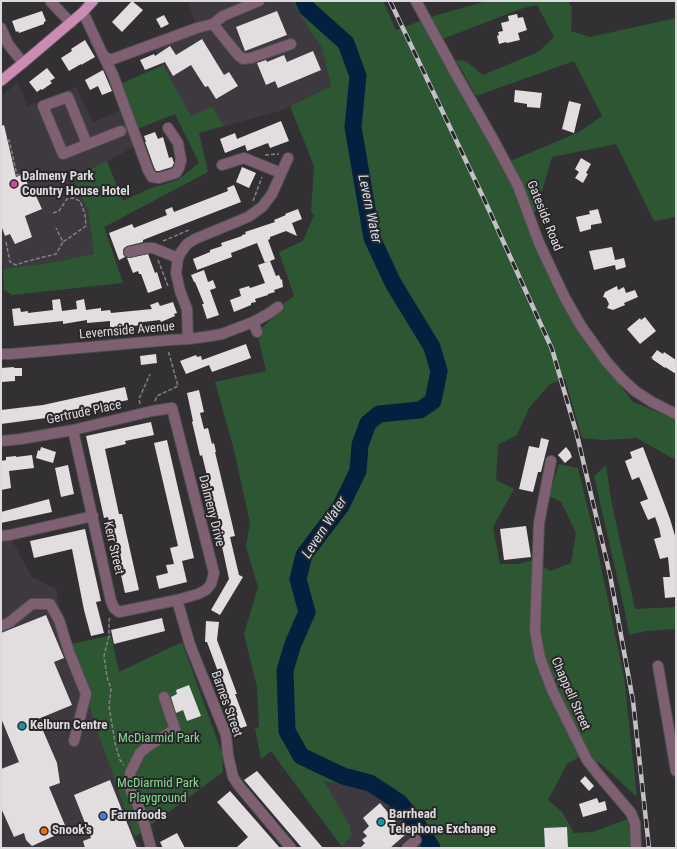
<!DOCTYPE html>
<html>
<head>
<meta charset="utf-8">
<style>
	body { margin:0 }
	#map { position:relative; width:677px; height:849px; overflow:hidden; background:#333033; font-family:"Roboto Condensed",sans-serif }
	canvas { display:block }
	.frame { position:absolute; inset:0; border:2px solid #dcdadc; pointer-events:none }
</style>
</head>
<body>
<div id="map">
<canvas width="677" height="849"></canvas>
<div class="frame"></div>
</div>
<script>
const ctx = document.querySelector('canvas').getContext('2d');
ctx.lineJoin = 'round';
function fill(path, color) {
  ctx.fillStyle = color;
  ctx.fill(path, 'evenodd');
}
function shape(rows) {
  const path = new Path2D();
  for (const r of rows) {
    path.moveTo(r[0], r[1]);
    for (let i = 2; i < r.length; i += 2) path.lineTo(r[i], r[i + 1]);
  }
  return path;
}
function strokePath(path, color, width, dash) {
  ctx.strokeStyle = color;
  ctx.lineWidth = width;
  ctx.lineCap = dash ? 'butt' : 'round';
  ctx.setLineDash(dash || []);
  ctx.stroke(path);
}
function drawText(font, color, halo, rows, align = 'center') {
  ctx.font = font + ' "Roboto Condensed",sans-serif';
  ctx.lineWidth = 4;
  ctx.setLineDash([]);
  ctx.textBaseline = 'middle';
  ctx.strokeStyle = halo;
  ctx.fillStyle = color;
  for (const [text, x, y, turn = 0] of rows) {
    ctx.save();
    ctx.translate(x, y);
    ctx.rotate((+turn || 0) * Math.PI / 180);
    ctx.textAlign = isNaN(turn) ? turn : align;
    if (halo) ctx.strokeText(text, 0, 0);
    ctx.fillText(text, 0, 0);
    ctx.restore();
  }
}
fill(shape([
	[188,1,293,1,300,15,322,48,331,86,280,111,199,133,152,45,197,28],
	[18,82,27,106,76,87,93,122,121,110,136,146,107,161,73,177,88,211,94,254,55,262,3,269,1,258,1,96],
	[12,540,32,577,56,589,67,644,72,644,135,837,142,848,1,848,1,542],
	[323,781,380,793,413,834,396,848,341,848,351,836]
]), '#3e383f');
fill(shape([
	[293,1,383,1,396,30,437,15,487,1,568,1,572,8,571,31,590,37,676,18,676,217,654,221,616,144,552,157,536,211,527,215,548,270,565,309,584,335,602,361,633,402,676,419,676,459,670,457,637,438,603,440,582,438,565,379,550,384,529,408,517,435,498,445,496,480,514,489,493,527,500,564,517,564,534,560,550,571,571,563,576,533,561,502,549,496,559,464,578,468,595,538,624,677,637,797,599,762,588,771,579,757,567,764,548,800,562,812,574,833,592,832,628,819,631,848,421,848,413,834,380,793,324,781,350,826,351,836,342,847,271,751,261,759,255,728,259,727,257,687,244,634,258,587,246,547,250,523,234,450,215,382,266,371,257,332,283,309,284,303,294,296,279,252,303,241,314,215,311,212,314,166,290,106,331,86,322,48,300,15],
	[537,5,554,37,538,52,483,75,466,61,456,60,476,96,574,61,602,116,579,132,501,165,432,43,523,8],
	[163,65,191,116,212,107,224,126,199,133,208,172,104,227,123,283,12,295,4,290,3,269,55,262,94,254,88,211,73,177,107,161,123,201,151,188,178,180,199,163,175,114,130,132,116,86],
	[606,465,611,500,635,609,676,607,676,629,646,631,629,635,625,612,594,476],
	[111,635,119,672,182,642,222,753,223,772,135,837,95,724,72,644]
]), '#2d5733');
strokePath(shape([
	[304,1,307,8,346,43,358,76,353,127,372,238,393,283,432,347,439,371,433,401,420,410,379,414,368,423,360,445,358,471,341,506,304,555,298,579,307,612,293,644,285,670,287,731,301,756,343,776,370,783,399,802,417,824,432,848]
]), '#03213e', 17);
fill(shape([
	[132,1,143,10,122,32,112,22],
	[42,11,46,21,44,22,44,24,19,33,18,31,16,32,12,21],
	[277,11,287,35,245,51,236,27],
	[517,14,518,18,523,17,527,30,518,33,520,40,507,43,506,42,499,44,497,36,499,35,498,32,503,31,501,23,509,21,508,16],
	[164,15,169,24,161,28,156,19],
	[202,39,224,75,229,72,238,86,216,99,208,86,205,87,191,65,173,76,165,62,145,70,140,60,154,54,155,56,170,46,176,55],
	[85,40,95,57,81,65,81,64,69,71,61,58,72,51,71,49],
	[313,51,321,70,278,88,275,81,266,85,257,63,266,60,267,62,284,55,287,62],
	[47,68,55,78,50,81,52,83,42,90,41,89,37,92,29,82],
	[103,70,112,91,102,95,98,86,90,90,85,80],
	[515,90,542,93,540,108,527,107,527,104,514,102],
	[569,101,581,104,574,133,562,129],
	[281,121,289,141,270,148,268,143,247,151,245,145,225,153,220,139,235,133,237,139],
	[4,125,16,177,24,174,30,191,32,191,34,197,36,196,42,209,25,216,32,237,15,244,10,234,5,236,1,225,1,126],
	[155,132,158,139,163,137,169,158,172,157,174,163,172,167,159,171,156,171,154,167,145,142,146,142,144,136],
	[581,158,591,164,586,173,588,174,583,183,575,178,579,172,575,169],
	[242,167,256,173,249,188,236,182],
	[234,185,241,202,153,236,143,240,143,242,127,246,124,248,123,250,123,254,125,257,119,260,109,233,132,224,134,228,167,215,165,210,172,207,174,212,228,191,227,188],
	[298,209,302,219,292,223,297,236,286,231,270,237,270,239,268,240,275,259,265,263,257,243,231,253,232,257,197,270,193,259,210,252,210,250,222,246,221,243,242,236,242,235,246,234,245,232,275,222,274,220,286,215,285,214],
	[598,209,602,223,591,225,591,229,580,232,576,217,590,214,589,211],
	[612,247,615,260,624,258,626,267,616,270,615,265,594,270,589,251],
	[148,254,155,273,157,272,162,288,148,293,141,274,139,274,138,271,133,273,127,258,130,258],
	[270,261,276,276,279,275,281,280,282,279,283,287,274,290,275,292,268,294,268,295,255,299,256,302,251,303,251,305,234,312,230,300,241,296,239,289,249,286,250,288,265,283,258,265],
	[204,270,208,282,213,280,216,288,210,290,219,315,207,319,202,304,204,304,195,282,194,282,191,275],
	[617,286,618,290,624,287,626,293,635,290,638,297,624,303,625,305,613,310,607,308,609,304,606,298,603,297,605,292],
	[60,299,62,311,77,309,76,301,84,299,86,310,101,308,101,311,110,310,111,313,152,309,150,305,158,302,160,306,173,302,177,313,174,314,175,316,161,322,160,320,143,322,143,325,110,328,110,321,87,323,87,320,63,324,63,321,14,326,12,309,20,308,21,312,28,311,28,313,53,310,52,300],
	[645,317,656,331,640,344,627,329,640,318,641,320],
	[246,344,251,358,212,372,209,365,186,374,180,361,196,355,197,357,201,356,202,360],
	[657,350,663,354,664,352,676,360,676,374,665,367,665,368,652,359,653,358,651,358],
	[156,354,157,363,141,365,140,356],
	[14,367,14,368,22,368,22,376,15,376,15,381,1,382,1,368],
	[125,387,128,400,46,418,1,424,1,410,43,405],
	[199,390,204,412,200,413,204,429,208,428,212,444,214,443,216,452,215,452,235,536,230,537,239,575,243,577,220,615,211,610,229,579,220,537,222,537,202,455,200,456,194,430,192,422,193,421,187,393],
	[151,422,154,435,125,441,126,444,105,449,119,514,122,514,139,590,125,593,108,517,104,518,86,436],
	[541,438,549,440,541,472,538,472,533,492,519,489,529,446,539,448],
	[167,440,194,558,182,561,187,582,159,589,156,576,168,573,166,565,174,564,170,548,178,546,154,443],
	[41,447,56,452,53,463,36,458,38,450,40,451],
	[566,447,570,452,572,457,565,463,558,455],
	[643,447,670,519,676,539,676,597,665,598,663,577,670,577,668,557,660,559,654,539,661,537,659,528,655,517,648,520,640,502,648,499,642,484,639,477,632,480,625,461,632,458,630,452],
	[32,455,34,468,9,471,11,488,1,490,1,461,6,460,6,457,16,456,16,457],
	[68,465,74,494,61,497,55,468],
	[49,499,52,512,1,523,1,512],
	[526,526,531,557,504,560,500,529],
	[85,529,101,601,96,602,104,633,91,636,84,610,72,549,34,558,30,541],
	[46,615,64,658,54,662,72,705,38,719,57,763,60,783,49,787,67,830,32,846,26,840,24,833,14,837,1,808,1,769,19,762,1,718,1,633],
	[162,618,165,631,114,644,111,630],
	[206,621,219,622,217,640,237,694,235,694,247,726,238,729,225,696,227,696,207,642,205,642],
	[189,685,201,716,187,721,183,710,176,713,171,697,177,694,176,690],
	[257,771,323,848,302,848,244,780],
	[585,776,594,786,589,791,580,781],
	[110,780,137,848,85,848,83,841,91,838,74,795],
	[230,791,280,848,236,848,248,837,217,802],
	[597,798,599,803,605,801,607,810,583,817,579,804],
	[380,803,406,834,390,848,360,848,365,843,362,840,367,836,363,832,369,826,363,818],
	[567,827,568,848,545,848,544,828],
	[177,833,185,848,163,848,160,842]
]), '#e2dddf');
const minor = shape([
	[416,1,457,76,494,141,518,186,539,243,565,298,581,326,606,361,621,378,635,391,652,402,676,414],
	[51,2,71,23],
	[83,12,103,55,108,59,113,59,197,28,213,24,223,16,259,1],
	[213,24,238,55,243,59,251,58,291,44],
	[1,28,8,44,23,63],
	[103,55,113,75,148,170,152,177,159,178,176,173,179,168,181,160,178,143,168,128],
	[87,144,68,97,43,106,63,154,121,131],
	[222,165,244,158,281,173],
	[129,252,147,248,153,248,178,258],
	[253,322,257,332],
	[188,339,187,309,180,291,176,273,178,258,181,252,187,244,195,239,248,217,262,207,272,194,288,158],
	[1,354,11,354,170,340,188,339,211,336,222,334,253,322,268,314,278,307],
	[1,441,21,439,73,430,152,411,172,408,214,573,211,584,206,590,198,594,177,600,119,612,114,608,111,601,73,430],
	[551,461,539,523,535,631,540,658,552,690,587,760,598,774,631,813,635,823,636,848],
	[1,536,10,535,93,516],
	[177,600,190,645,226,735,228,755,233,777,239,786,291,848],
	[1,626,10,622,32,604,50,604,59,620,69,652,86,694,74,741],
	[658,666,676,771],
	[151,848,141,812,131,791,130,773,140,753,147,747,175,729,164,697],
	[407,848,416,840]
]);
const major = shape([
	[1,81,23,63,83,12,93,1]
]);
strokePath(minor, '#514f51', 12);
strokePath(major, '#514f51', 12);
strokePath(shape([
	[8,141,9,140,17,175,24,173],
	[265,155,279,154],
	[253,201,262,177],
	[53,213,59,211,67,199,73,198,80,201,85,214,86,226,63,242,56,228],
	[163,241,189,230],
	[6,242,10,262,16,265,24,262,56,254,63,242],
	[158,260,168,286],
	[155,401,157,396,178,386,168,350],
	[140,404,139,399,150,374],
	[110,618,109,620,109,636,104,656,107,677,111,689,109,706,115,743,120,760,124,765]
]), '#848184', 1.5, [4, 2]);
strokePath(minor, '#7f6073', 10);
strokePath(major, '#cb8cb4', 10);
const rail = shape([
	[390,1,484,199,552,349,577,435,610,575,633,701,649,848]
]);
strokePath(rail, '#c3c1c3', 4.5);
strokePath(rail, '#292729', 3, [9]);
for (const [x, y, r, color] of [
	[14,184,4,"#d1479c"],
	[22,726,4,"#0f9aa8"],
	[103,816,4,"#3f7fe0"],
	[381,822,4,"#0f9aa8"],
	[44,831,4,"#e8710a"]
]) {
  const dot = new Path2D();
  dot.arc(x, y, r, 0, 2 * Math.PI);
  ctx.fillStyle = color;
  ctx.fill(dot);
  strokePath(dot, '#292729', 1.5);
}
drawText('bold 13px', '#dcdadc', '#292729', [
	["Dalmeny Park",22,177],
	["Country House Hotel",22,192],
	["Kelburn Centre",30,726],
	["Barrhead",389,815],
	["Telephone Exchange",389,830],
	["Farmfoods",111,816],
	["Snook's",52,831]
], 'left');
drawText('13px', '#dcdadc', '#292729', [
	["Gateside Road",544,216,68],
	["Levernside Avenue",127,331,-5],
	["Gertrude Place",84,413,-12],
	["Dalmeny Drive",211,511,76],
	["Kerr Street",113,548,77],
	["Chappell Street",570,694,66],
	["Barnes Street",226,704,70]
]);
drawText('13px', '#80da8d', '#292729', [
	["McDiarmid Park",159,739],
	["McDiarmid Park",158,784],
	["Playground",158,799]
]);
drawText('italic 14px', '#cedded', '#292729', [
	["Levern Water",369,209,78],
	["Levern Water",325,528,-57]
]);
</script>
</body>
</html>
